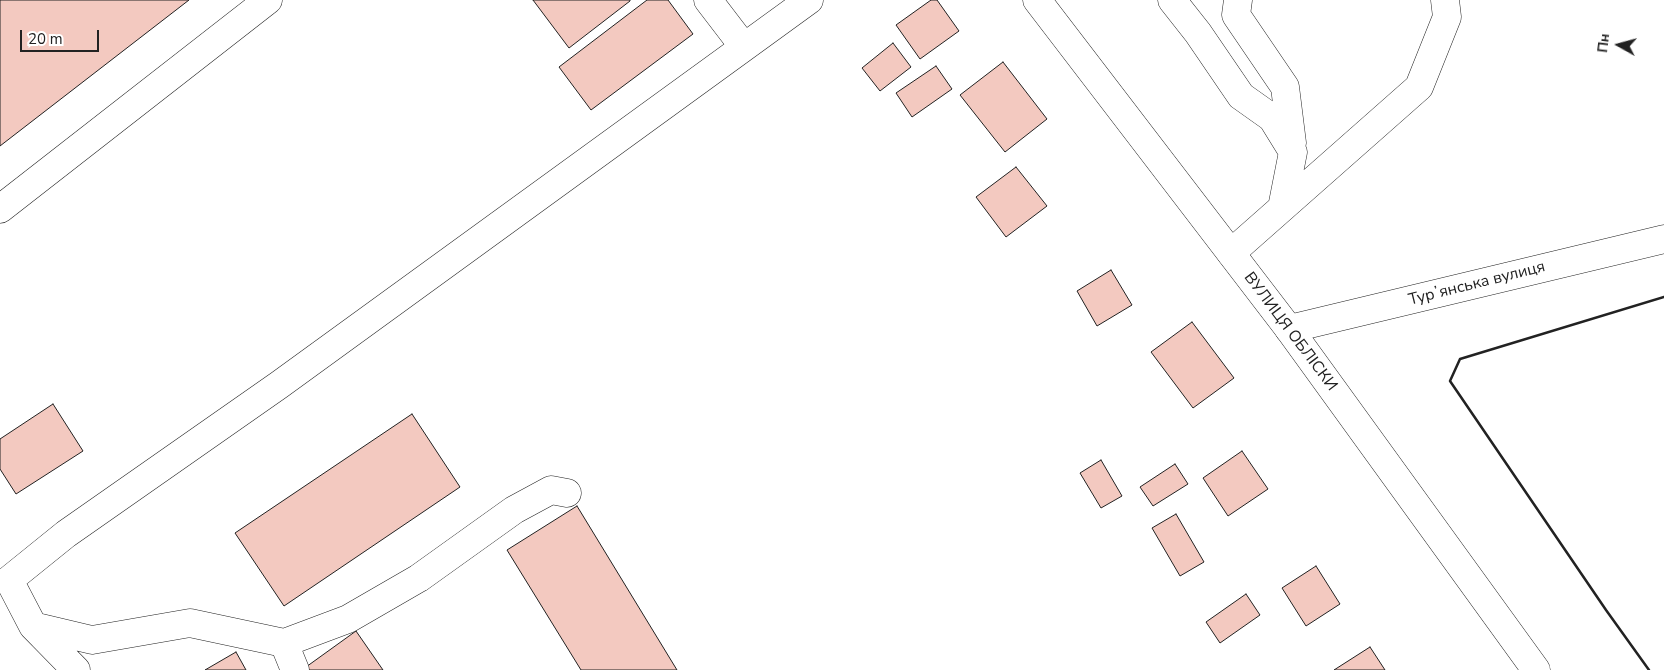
<!DOCTYPE html>
<html>
<head>
<meta charset="utf-8">
<style>
	body { margin:0 }
	#map { position:relative; width:1664px; height:670px; overflow:hidden; background:#fff; font-family:"Nunito Sans",sans-serif }
	canvas { display:block }
	.north { position:absolute; left:1594px; top:20px; width:50px; height:50px; -webkit-text-stroke:4px #fff; paint-order:stroke; rotate:277deg; font-size:14px; font-weight:700; line-height:20px; text-align:center; color:#222 }
	.north::after { content:''; display:block; margin:auto; width:18px; height:22px; background:#222; clip-path:polygon(50% 0,100% 100%,50% 72%,0 100%) }
	.scale { position:absolute; left:20px; top:30px; width:79px; height:22px; box-sizing:border-box; border:2px solid #222; border-top:0; padding-left:6px; font-size:15px; line-height:18px; white-space:nowrap; color:#222; -webkit-text-stroke:4px #fff; paint-order:stroke }
</style>
</head>
<body>
<div id="map">
<canvas width="1664" height="670"></canvas>
<div class="north">Пн</div>
<div class="scale">20 m</div>
</div>
<script>
const ctx = document.querySelector('canvas').getContext('2d');
ctx.lineJoin = 'round';
function fill(path, color) {
  ctx.fillStyle = color;
  ctx.fill(path, 'evenodd');
}
function shape(rows) {
  const path = new Path2D();
  for (const r of rows) {
    path.moveTo(r[0], r[1]);
    for (let i = 2; i < r.length; i += 2) path.lineTo(r[i], r[i + 1]);
  }
  return path;
}
function strokePath(path, color, width, dash) {
  ctx.strokeStyle = color;
  ctx.lineWidth = width;
  ctx.lineCap = dash ? 'butt' : 'round';
  ctx.setLineDash(dash || []);
  ctx.stroke(path);
}
function drawText(font, color, halo, rows, align = 'center') {
  ctx.font = font + ' "Nunito Sans",sans-serif';
  ctx.lineWidth = 4;
  ctx.setLineDash([]);
  ctx.textBaseline = 'middle';
  ctx.strokeStyle = halo;
  ctx.fillStyle = color;
  for (const [text, x, y, turn = 0] of rows) {
    ctx.save();
    ctx.translate(x, y);
    ctx.rotate((+turn || 0) * Math.PI / 180);
    ctx.textAlign = isNaN(turn) ? turn : align;
    if (halo) ctx.strokeText(text, 0, 0);
    ctx.fillText(text, 0, 0);
    ctx.restore();
  }
}
const building = shape([
	[0,0,189,0,0,146,0,0],
	[533,0,630,0,630,1,569,48,533,0],
	[647,0,668,0,693,34,591,110,559,67,647,0],
	[931,0,937,0,959,31,920,59,896,25,931,0],
	[893,43,911,67,880,91,862,68,893,43],
	[1003,62,1047,119,1005,152,960,95,1003,62],
	[936,66,952,89,912,117,896,93,936,66],
	[1016,167,1047,206,1006,237,976,197,1016,167],
	[1111,270,1132,305,1097,326,1077,291,1111,270],
	[1192,322,1234,378,1193,408,1151,352,1192,322],
	[53,404,83,451,16,494,0,469,0,439,53,404],
	[412,414,460,487,284,606,235,533,412,414],
	[1242,451,1268,489,1228,516,1203,478,1242,451],
	[1101,460,1122,496,1101,508,1080,473,1101,460],
	[1175,464,1188,484,1153,506,1140,487,1175,464],
	[577,506,677,670,581,670,507,550,577,506],
	[1176,514,1204,562,1180,576,1152,528,1176,514],
	[1316,566,1340,604,1306,626,1282,588,1316,566],
	[1246,594,1260,615,1220,643,1206,622,1246,594],
	[356,631,383,670,309,670,306,667,356,631],
	[1370,647,1385,670,1334,670,1370,647],
	[236,652,246,670,205,670,236,652]
]);
fill(building, '#f3c9c0');
strokePath(building, '#222', 1);
const minor = shape([
	[708,0,744,47],
	[1172,0,1198,33,1241,96,1272,118,1293,152,1282,208],
	[1238,0,1236,15,1285,87,1292,143],
	[0,209,268,0],
	[1231,253,1419,87,1447,17,1445,0],
	[1289,329,1664,239],
	[33,626,92,640,190,623,284,643,295,670],
	[284,643,348,619,419,578,514,510,551,490,567,493],
	[76,670,33,626,9,580,66,534,279,385,809,0]
]);
const major = shape([
	[1037,0,1289,329,1536,670]
]);
strokePath(minor, '#222', 29);
strokePath(major, '#222', 29);
strokePath(minor, '#fff', 28);
strokePath(major, '#fff', 28);
strokePath(shape([
	[1649,670,1606,610,1450,381,1460,359,1664,297]
]), '#222', 2.5);
drawText('16px', '#222', '#fff', [
	["Турʼянська вулиця",1477,284,-14],
	["ВУЛИЦЯ ОБЛІСКИ",1290,332,53]
]);
</script>
</body>
</html>
